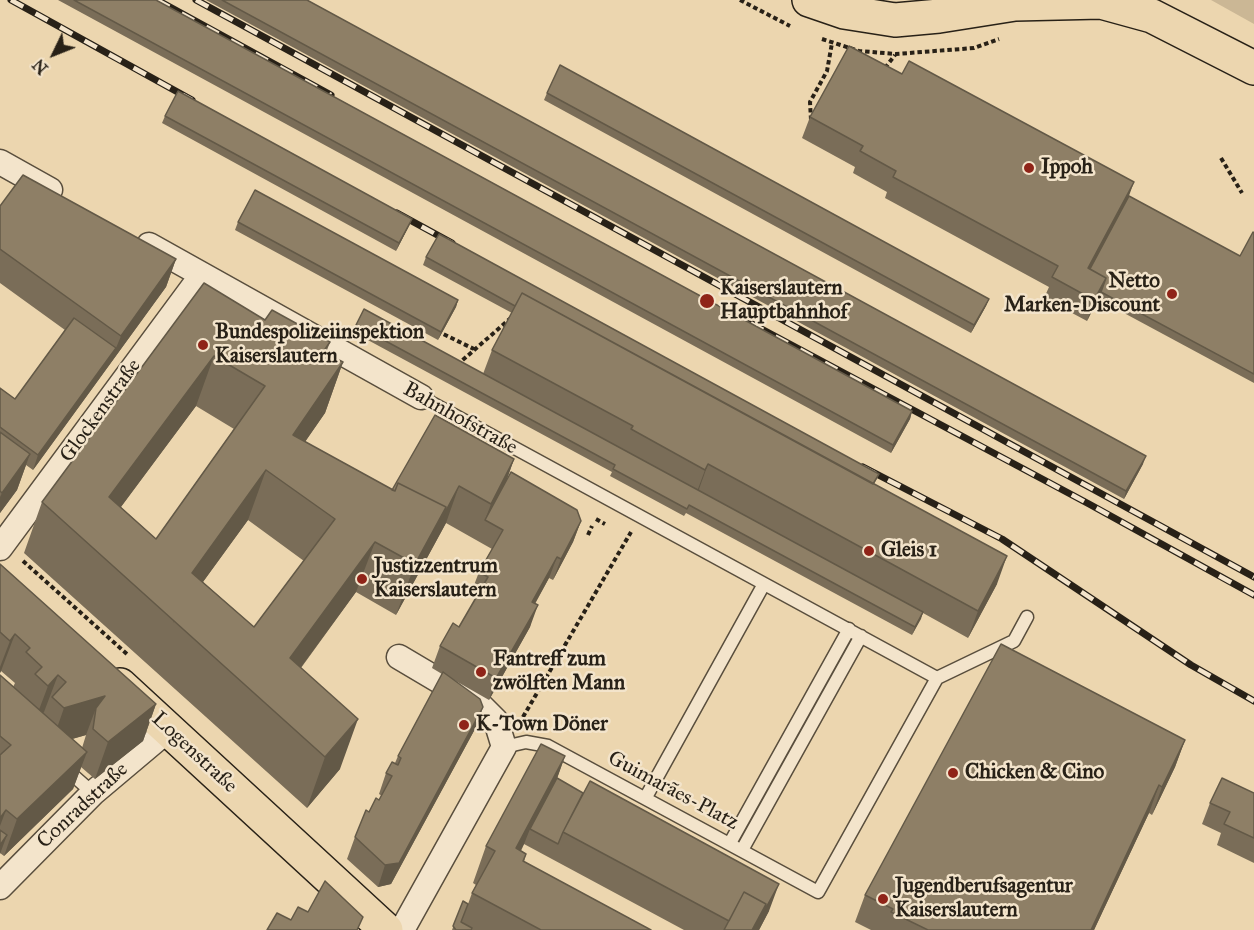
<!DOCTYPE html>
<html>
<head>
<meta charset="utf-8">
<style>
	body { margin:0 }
	#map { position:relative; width:1254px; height:930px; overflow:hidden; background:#ecd6af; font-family:"IM FELL Great Primer",serif }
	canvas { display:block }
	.north { position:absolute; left:24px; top:24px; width:60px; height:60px; -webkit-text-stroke:4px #f3e4cb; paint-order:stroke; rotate:227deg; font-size:16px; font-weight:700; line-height:24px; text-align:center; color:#282117 }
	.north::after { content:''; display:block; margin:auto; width:21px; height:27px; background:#282117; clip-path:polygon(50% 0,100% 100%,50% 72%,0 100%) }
</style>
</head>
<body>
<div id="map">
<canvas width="1254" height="930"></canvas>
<div class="north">N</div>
</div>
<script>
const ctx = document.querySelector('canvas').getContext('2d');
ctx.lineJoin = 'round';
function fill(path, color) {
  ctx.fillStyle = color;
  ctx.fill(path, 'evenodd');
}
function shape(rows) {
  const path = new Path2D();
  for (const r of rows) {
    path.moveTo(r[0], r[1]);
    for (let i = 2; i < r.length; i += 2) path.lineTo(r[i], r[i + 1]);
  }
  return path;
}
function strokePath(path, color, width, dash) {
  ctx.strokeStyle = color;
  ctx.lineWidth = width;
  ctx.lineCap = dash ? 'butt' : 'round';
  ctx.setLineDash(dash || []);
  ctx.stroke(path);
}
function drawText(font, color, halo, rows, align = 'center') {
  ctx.font = font + ' "IM FELL Great Primer",serif';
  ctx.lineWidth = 5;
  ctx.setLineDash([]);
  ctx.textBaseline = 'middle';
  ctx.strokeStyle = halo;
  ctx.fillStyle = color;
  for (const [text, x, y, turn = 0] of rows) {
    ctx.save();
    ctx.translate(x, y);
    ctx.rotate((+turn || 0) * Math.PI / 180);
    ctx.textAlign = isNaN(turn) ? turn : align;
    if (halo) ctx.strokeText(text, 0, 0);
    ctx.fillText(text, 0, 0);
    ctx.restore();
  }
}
fill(shape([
	[1211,0,1254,0,1254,24]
]), '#cbb795');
const lane = shape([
	[421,397,937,678,818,892,548,746,526,742,504,747],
	[937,678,1014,641,1027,617],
	[67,770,93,793],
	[646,797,764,584],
	[730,843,849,629],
	[742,850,861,636]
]);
const street = shape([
	[0,162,50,190],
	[149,245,421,397],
	[0,548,202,275],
	[399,657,480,705,496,721,504,747,402,930],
	[0,887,93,793,169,729]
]);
const primary = shape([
	[809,0,844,12,895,20,939,16,1015,4,1101,2,1152,16,1254,68],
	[120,685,386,930]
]);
strokePath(lane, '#594e3d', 15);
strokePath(street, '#594e3d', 27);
strokePath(primary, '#282117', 36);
strokePath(shape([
	[740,0,790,26],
	[822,39,859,51,896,54,974,48,999,39],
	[885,68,895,55],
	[811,120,810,102,827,71,832,43],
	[1221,158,1242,193],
	[437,331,474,349],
	[457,365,512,317],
	[596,519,605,524],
	[588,535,592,526],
	[23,561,129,656],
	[523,717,631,532]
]), '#282117', 4, [4.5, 3]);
strokePath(lane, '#f3e4cb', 12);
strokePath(street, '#f3e4cb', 24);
strokePath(primary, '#ecd6af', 33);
const rail = shape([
	[11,0,192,100],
	[157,0,331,95],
	[196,0,1254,577],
	[397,213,452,243],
	[726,310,1089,504,1254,595],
	[863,467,1002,539,1191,665,1254,701]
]);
strokePath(rail, '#282117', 7);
strokePath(rail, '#f3e4cb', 4.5, [14]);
fill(shape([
	[58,0,156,0,912,411,910,419,891,453],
	[206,0,307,0,1143,464,1124,499],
	[547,93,989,299,986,306,971,333,544,100],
	[165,116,412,219,409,226,396,251,162,123],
	[810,117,1129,196,1240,256,1254,233,1254,383,1098,299,1087,321,1044,298,1049,287,885,198,887,192,853,173,855,167,802,138],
	[0,206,176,259,166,287,33,470,26,465,17,490,0,513,0,388,15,399,65,330,0,283],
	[238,222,458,300,456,307,438,340,235,230],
	[426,257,879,474,874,484,997,584,968,638,923,613,912,635,686,513,684,516,610,476,612,472,353,332,356,325,483,374,492,350,512,313,423,265],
	[204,283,265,320,330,342,326,353,343,362,325,413,305,442,392,490,514,459,507,479,581,521,573,542,553,580,549,578,535,604,530,627,489,700,454,680,483,707,475,729,391,884,378,887,347,859,355,837,369,812,379,800,382,796,379,794,386,773,395,763,398,756,442,674,432,668,440,646,459,627,477,596,471,593,479,572,492,549,446,523,396,615,356,592,301,668,340,769,307,808,24,553,42,502],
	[196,406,234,429,156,539,121,507],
	[248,520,304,561,254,627,203,582],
	[0,564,156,704,143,741,95,779,81,767,73,789,4,856,0,853,0,854,0,675,13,687,15,683,1,671,0,673],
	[86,735,82,748,72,739],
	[1185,740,1175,767,1152,815,1149,813,1094,930,871,930,855,922,865,895],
	[565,756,557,778,769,911,759,930,684,930,524,844,521,851,526,854,524,862,651,930,452,930,463,901,468,904,472,893,476,885,473,883,486,846],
	[1254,793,1254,863,1217,845,1221,833,1202,824,1210,803]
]), '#7a6d58');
fill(shape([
	[1134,182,1126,204,1084,282,1088,268],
	[412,219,409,226,396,251,399,243],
	[176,259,166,287,33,470,38,455,116,348,121,336],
	[1106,278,1098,299,1087,321,1094,300],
	[989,299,986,306,971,333,974,325],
	[458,300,456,307,438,340,441,332],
	[214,356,196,406,91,547,109,497],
	[343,362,325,413,279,479,293,435],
	[912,411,910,419,891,453,893,445],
	[30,454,17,490,0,513,0,497,2,493],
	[1146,456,1143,464,1124,499,1126,491],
	[514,459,501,496,485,520,491,504],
	[708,464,698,492,695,497,705,470],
	[266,470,248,520,173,623,192,573],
	[459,486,446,523,396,615,415,564,446,507],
	[581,521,573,542,553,580,561,559],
	[375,542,356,592,271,708,290,658],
	[1007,556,997,584,968,638,978,611],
	[557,557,549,578,524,623,532,602],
	[538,605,530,627,489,700,496,678],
	[923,612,921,619,912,635,915,627],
	[15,634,1,671,0,673,0,667,10,641],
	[58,675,44,712,34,723,48,686],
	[105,696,96,708,86,735,51,745,64,708],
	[156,704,143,741,95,779,108,742],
	[483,707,475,729,391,884,378,887,385,865],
	[358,719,340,769,307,808,325,757],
	[1185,740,1175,767,1152,815,1162,787],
	[87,752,73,789,4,856,17,819],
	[565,756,552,793,530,829,524,844,502,885,516,848],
	[1159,785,1149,813,1094,930,1091,930],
	[6,810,0,826,0,818],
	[7,835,0,854,0,845],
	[779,884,769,911,759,930,752,930,766,904]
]), '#635947');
const building = shape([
	[74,0,156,0,912,411,893,445,74,0],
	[222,0,307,0,1146,456,1126,491,222,0],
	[849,46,902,74,909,61,1134,182,1088,268,1106,278,1094,300,1052,277,1058,266,893,177,896,171,860,151,863,146,810,117,849,46],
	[560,65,989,299,974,325,547,93,560,65],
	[178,91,412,219,399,243,165,116,178,91],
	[23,175,176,259,121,336,0,249,0,206,23,175],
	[255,190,458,300,441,332,238,222,255,190],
	[1129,196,1240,256,1253,232,1254,233,1254,374,1101,292,1106,278,1090,269,1129,196],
	[439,234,879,474,873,484,522,293,515,306,426,257,439,234],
	[204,283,265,320,272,310,330,342,323,352,343,362,293,435,395,491,398,483,446,507,415,564,375,542,290,658,358,719,325,757,42,502,204,283],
	[214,356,265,386,156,539,109,497,214,356],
	[266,470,335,519,254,627,192,573,266,470],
	[522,293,1007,556,978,611,708,464,705,470,631,429,633,426,492,350,522,293],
	[364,309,923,612,915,627,689,505,687,509,613,469,615,465,356,325,364,309],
	[74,318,116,348,38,455,0,427,0,388,15,399,74,318],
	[435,415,514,459,491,504,459,486,441,520,446,507,398,483,395,491,392,490,435,415],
	[0,432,30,454,2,493,0,491,0,432],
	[511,472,577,510,581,521,561,559,557,557,532,602,538,605,496,678,440,646,453,623,459,627,488,577,479,572,503,530,485,520,511,472],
	[0,564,156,704,108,742,93,729,96,708,105,696,64,708,52,697,66,682,58,675,48,686,35,674,42,667,26,652,30,648,15,634,10,641,0,632,0,564],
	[1001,644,1185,740,1162,787,1159,785,1091,930,928,930,891,912,893,909,865,895,1001,644],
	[443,672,480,699,483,707,399,863,385,865,355,837,366,810,369,812,376,798,379,800,392,776,386,773,392,762,398,765,401,758,398,756,443,672],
	[0,675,87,752,17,819,6,810,0,818,0,755,11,745,0,736,0,675],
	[541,744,565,756,516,848,526,854,523,861,651,930,541,930,472,893,495,851,486,846,541,744],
	[557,778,583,793,563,832,558,844,530,829,557,778],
	[1222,778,1254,793,1254,838,1224,824,1230,812,1210,803,1222,778],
	[590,781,779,884,763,913,766,904,744,892,729,921,563,832,590,781],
	[0,830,7,835,0,845,0,830],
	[325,881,363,917,357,930,267,930,277,913,291,920,298,907,308,912,325,881],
	[744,892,766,904,752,930,724,930,744,892],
	[463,901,468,904,461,922,472,928,471,930,456,930,453,926,463,901]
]);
fill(building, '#8e7f66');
strokePath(building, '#635947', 1.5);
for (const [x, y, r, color] of [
	[1029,168,6,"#8f2418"],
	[1172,294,6,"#8f2418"],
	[707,301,8,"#8f2418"],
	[203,345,6,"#8f2418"],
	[869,551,6,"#8f2418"],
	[362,579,6,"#8f2418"],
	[481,672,6,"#8f2418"],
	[464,725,6,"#8f2418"],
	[953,773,6,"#8f2418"],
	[883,899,6,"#8f2418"]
]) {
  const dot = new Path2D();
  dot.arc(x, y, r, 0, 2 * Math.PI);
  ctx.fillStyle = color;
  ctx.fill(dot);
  strokePath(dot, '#f3e4cb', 2);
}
drawText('bold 21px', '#282117', '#f3e4cb', [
	["Ippoh",1041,168],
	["Netto",1160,282,"right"],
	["Marken-Discount",1160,306,"right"],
	["Kaiserslautern",720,289],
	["Hauptbahnhof",720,313],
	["Bundespolizeiinspektion",215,333],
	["Kaiserslautern",215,357],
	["Gleis 1",881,551],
	["Justizzentrum",374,567],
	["Kaiserslautern",374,591],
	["Fantreff zum",493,660],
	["zwölften Mann",493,684],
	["K-Town Döner",476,725],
	["Chicken & Cino",965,773],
	["Jugendberufsagentur",895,887],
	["Kaiserslautern",895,911]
], 'left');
drawText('21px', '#282117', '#f3e4cb', [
	["Glockenstraße",101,411,-54],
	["Bahnhofstraße",460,419,29],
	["Logenstraße",194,753,43],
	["Guimarães-Platz",673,791,28],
	["Conradstraße",83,806,-43]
]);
</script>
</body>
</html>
